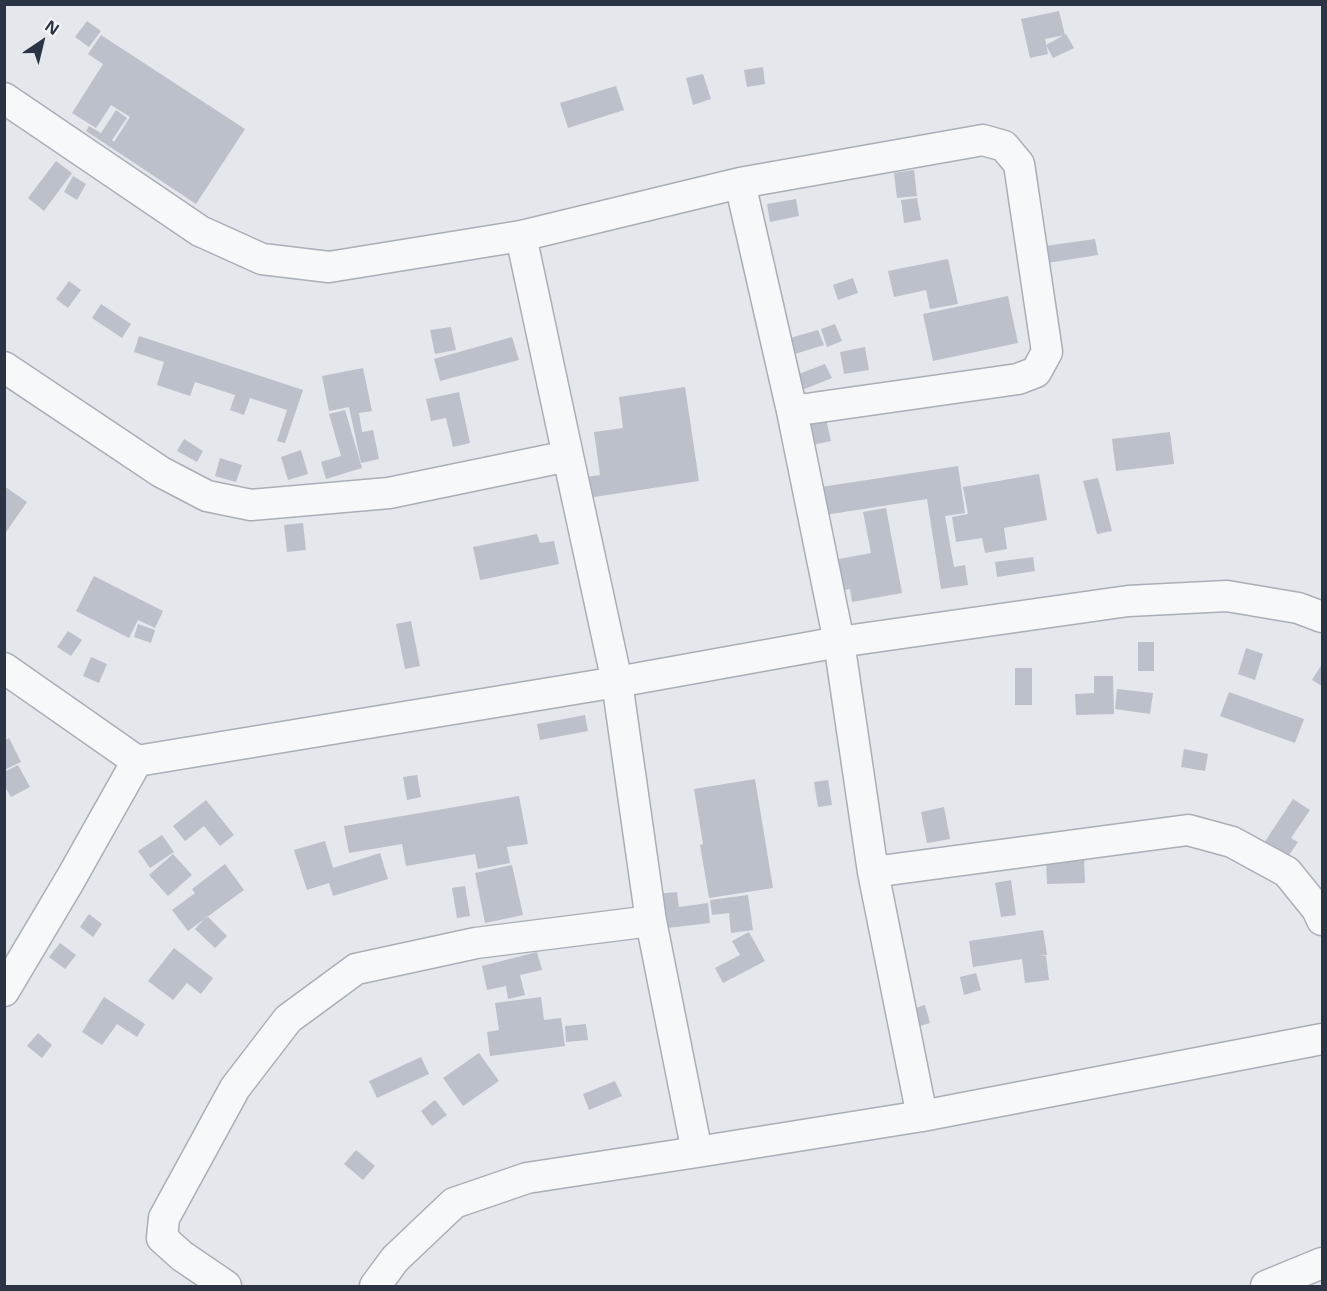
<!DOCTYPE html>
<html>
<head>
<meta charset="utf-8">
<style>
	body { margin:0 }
	#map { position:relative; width:1327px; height:1291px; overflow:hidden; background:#e4e7ec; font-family:"Open Sans",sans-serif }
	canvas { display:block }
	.frame { position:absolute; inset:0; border:6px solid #2b3445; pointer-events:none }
	.north { position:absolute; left:12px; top:12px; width:60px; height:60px; -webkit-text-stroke:4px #f4f6f9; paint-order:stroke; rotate:35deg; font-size:16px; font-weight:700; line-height:24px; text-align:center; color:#2b3445 }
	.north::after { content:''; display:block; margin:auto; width:21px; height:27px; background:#2b3445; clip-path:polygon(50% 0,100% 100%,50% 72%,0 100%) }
</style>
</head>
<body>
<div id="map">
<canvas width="1327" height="1291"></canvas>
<div class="frame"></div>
<div class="north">N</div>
</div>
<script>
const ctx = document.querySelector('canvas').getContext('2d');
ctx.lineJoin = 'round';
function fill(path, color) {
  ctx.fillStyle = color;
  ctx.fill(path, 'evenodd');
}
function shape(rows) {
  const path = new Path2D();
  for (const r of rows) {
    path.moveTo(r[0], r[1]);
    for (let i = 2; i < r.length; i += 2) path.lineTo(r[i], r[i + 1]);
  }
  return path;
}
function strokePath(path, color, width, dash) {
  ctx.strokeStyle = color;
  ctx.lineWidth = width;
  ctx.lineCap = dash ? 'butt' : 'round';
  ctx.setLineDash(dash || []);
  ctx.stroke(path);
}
fill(shape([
	[1059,11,1065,35,1045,39,1048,54,1030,58,1021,19],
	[87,21,101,31,89,47,75,37],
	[1066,34,1074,48,1053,58,1046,45],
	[101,35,245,129,196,204,86,131,89,126,101,133,116,110,127,118,112,140,114,142,130,117,111,105,96,128,72,113,103,64,88,54],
	[763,67,765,84,747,87,744,70],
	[703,74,711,99,693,105,686,78],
	[616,86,624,110,568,128,560,103],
	[56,161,72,173,44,211,28,198],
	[914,170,917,196,897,198,894,173],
	[73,176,86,184,77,200,64,192],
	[917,198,921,220,904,223,901,200],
	[796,199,799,216,770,222,767,204],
	[1095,239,1098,255,1041,264,1038,247],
	[948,259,958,304,930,309,926,290,894,297,888,271],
	[853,278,858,293,838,300,833,285],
	[69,281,81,290,68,308,56,299],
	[1008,296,1018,343,933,361,923,314],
	[101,304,131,324,122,338,92,318],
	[835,324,842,341,827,347,821,329],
	[451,327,456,350,435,354,430,330],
	[818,330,824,345,795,354,790,338],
	[139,336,303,390,285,443,277,441,287,410,250,398,244,415,230,410,235,395,195,382,190,396,157,385,164,362,134,352],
	[512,337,519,360,440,381,434,359],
	[865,347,869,370,844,374,840,352],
	[825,364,832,378,802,390,796,375],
	[363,368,372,411,359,413,362,432,373,430,379,459,361,463,349,407,329,411,322,376],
	[685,387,699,481,581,499,578,478,600,475,594,432,623,428,619,397],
	[459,392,470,443,453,447,446,418,431,421,426,399],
	[345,410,362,468,326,479,321,462,341,456,329,414],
	[826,419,831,441,807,446,802,424],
	[1170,432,1174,464,1116,471,1112,439],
	[184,439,203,451,197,462,177,451],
	[301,450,308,474,288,480,281,457],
	[220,458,242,465,236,482,215,476],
	[958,466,965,513,945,516,954,567,965,565,968,585,941,589,927,499,812,517,808,489],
	[1039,474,1047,520,1004,528,1007,549,985,553,982,538,956,542,952,517,968,514,963,487],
	[1098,478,1112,531,1097,534,1083,481],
	[4,486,27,502,4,535],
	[886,508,902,593,852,602,850,589,829,593,823,562,871,553,863,512],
	[303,523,306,550,287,552,284,525],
	[537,534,540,543,554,541,559,564,480,580,473,547],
	[1033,557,1035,571,997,577,995,562],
	[94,576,163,611,155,628,138,620,129,638,76,611],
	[411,621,420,666,405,669,396,624],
	[138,624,155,630,151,643,134,637],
	[68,631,82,640,71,656,57,647],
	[1138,642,1154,642,1154,671,1138,671],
	[1246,648,1263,654,1255,680,1238,674],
	[91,657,107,664,99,683,83,676],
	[1322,664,1322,686,1312,680],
	[1015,668,1032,668,1032,705,1015,705],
	[1094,676,1113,676,1114,714,1076,715,1075,694,1094,693],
	[1117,689,1153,693,1150,714,1115,709],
	[1229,692,1304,719,1295,743,1220,716],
	[585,715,588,731,540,740,537,724],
	[9,738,21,762,4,770,4,741],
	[1184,749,1208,754,1205,771,1181,767],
	[18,765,30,787,11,797,4,785,4,772],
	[417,775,421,797,407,800,403,777],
	[755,779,773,888,709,898,700,845,703,844,694,789],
	[828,780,832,805,818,807,814,782],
	[519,796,528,844,507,847,510,863,478,869,475,854,406,866,402,844,349,853,344,826],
	[1293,799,1310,810,1291,838,1298,842,1287,858,1264,843],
	[206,800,234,835,220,846,204,826,185,841,173,826],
	[944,807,950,839,927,843,921,812],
	[162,835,174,852,150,868,138,851],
	[325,841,333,868,380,853,388,879,333,896,329,883,307,890,294,850],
	[173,854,192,875,168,896,149,875],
	[1084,857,1085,883,1047,884,1046,858],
	[225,864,244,890,188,931,172,910,195,893,192,889],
	[512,865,523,915,485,923,475,873],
	[1011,880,1016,915,1001,917,995,883],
	[465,886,470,916,457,918,452,888],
	[677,892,679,907,708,903,710,923,659,929,655,894],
	[748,895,753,930,731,933,729,913,712,915,710,900],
	[89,914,102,924,93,937,80,927],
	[207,916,227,936,215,948,195,929],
	[1043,930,1047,955,1040,956,1046,956,1049,980,1025,983,1022,959,973,967,969,941],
	[749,932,765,961,723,983,715,968,740,955,732,941],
	[60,943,76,955,65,969,49,957],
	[174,948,213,978,201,994,187,983,173,1000,148,981],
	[537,952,542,970,520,975,525,995,508,999,506,986,487,990,482,966],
	[976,973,981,990,964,995,960,977],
	[104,997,145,1024,137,1037,117,1024,102,1045,82,1032],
	[541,997,544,1020,561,1018,565,1046,490,1056,487,1032,499,1030,495,1003],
	[925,1005,930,1023,910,1029,905,1011],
	[586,1024,588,1040,566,1042,565,1026],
	[38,1033,52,1045,42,1058,27,1046],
	[479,1053,499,1081,463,1106,443,1078],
	[421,1057,429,1074,377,1098,369,1081],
	[615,1081,622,1096,589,1110,583,1094],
	[435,1100,447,1115,432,1126,421,1111],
	[356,1150,375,1166,363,1180,344,1164]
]), '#bbc0ca');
const minor = shape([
	[4,98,200,231,262,259,329,267,521,236,740,183,983,140,1004,146,1019,164,1047,352,1036,372,1018,379,792,411],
	[740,183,792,411,839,642,873,872,922,1116],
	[521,236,568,456],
	[4,367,161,472,207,496,251,505,389,493,568,456,617,682,651,921,697,1152,922,1116,1322,1039],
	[4,668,137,761,617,682,839,642,1128,601,1227,596,1298,608,1322,617],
	[873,872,1188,830,1232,842,1287,872,1317,909,1322,920],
	[4,991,70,880,137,761],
	[226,1286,182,1256,162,1238,164,1218,235,1088,288,1019,356,969,476,943,651,921],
	[375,1286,395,1259,454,1203,527,1178,697,1152],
	[1266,1286,1322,1263]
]);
strokePath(minor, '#a9aeb7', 33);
strokePath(minor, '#f7f8fa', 30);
</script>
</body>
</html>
